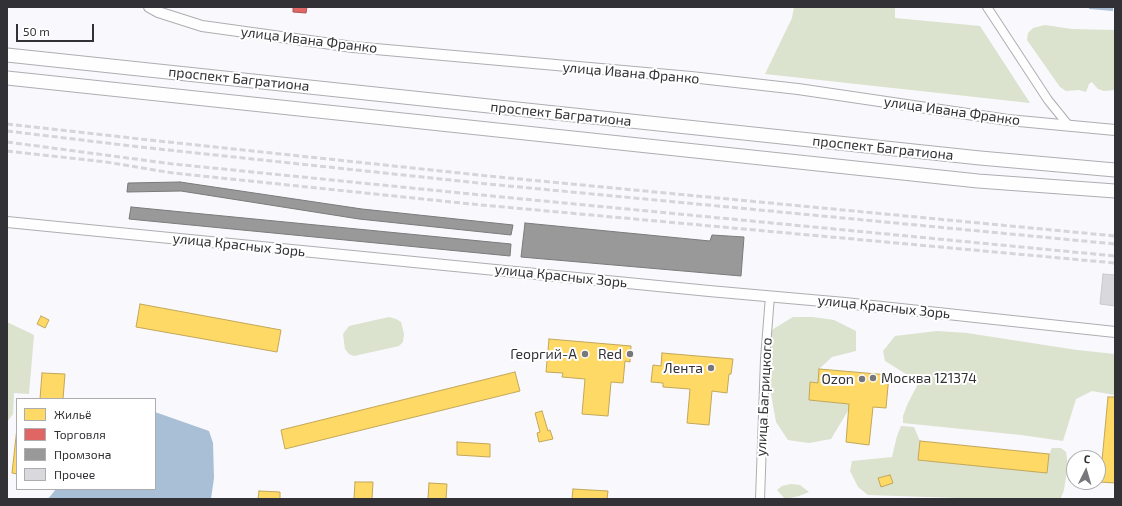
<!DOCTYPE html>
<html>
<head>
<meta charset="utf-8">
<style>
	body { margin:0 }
	#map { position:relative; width:1122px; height:506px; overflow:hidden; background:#f8f8fd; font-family:"Exo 2",sans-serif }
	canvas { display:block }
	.frame { position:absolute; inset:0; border:8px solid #323236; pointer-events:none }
	.legend { position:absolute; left:16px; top:398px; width:140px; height:92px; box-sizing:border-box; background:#fff; border:1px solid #adadaf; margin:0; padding:5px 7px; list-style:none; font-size:12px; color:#323236 }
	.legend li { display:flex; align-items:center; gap:8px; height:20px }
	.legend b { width:20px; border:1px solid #adadaf }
	.north { position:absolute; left:1066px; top:450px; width:40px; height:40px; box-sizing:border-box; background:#fff; border:1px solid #adadaf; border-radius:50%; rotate:5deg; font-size:11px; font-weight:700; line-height:16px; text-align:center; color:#323236 }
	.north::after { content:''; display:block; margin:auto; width:14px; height:18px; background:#77777c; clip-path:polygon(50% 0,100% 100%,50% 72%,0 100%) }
	.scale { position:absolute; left:16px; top:24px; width:78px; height:18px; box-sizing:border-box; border:2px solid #323236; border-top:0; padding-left:5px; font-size:12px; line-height:14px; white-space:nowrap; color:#323236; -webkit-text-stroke:3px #fff; paint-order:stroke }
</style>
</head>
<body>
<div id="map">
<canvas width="1122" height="506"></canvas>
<div class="frame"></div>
<ul class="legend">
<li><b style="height:11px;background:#ffd966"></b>Жильё</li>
<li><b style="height:11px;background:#e06666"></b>Торговля</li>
<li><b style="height:11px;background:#999"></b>Промзона</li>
<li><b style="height:11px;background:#d9d9dd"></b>Прочее</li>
</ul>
<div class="north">С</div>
<div class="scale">50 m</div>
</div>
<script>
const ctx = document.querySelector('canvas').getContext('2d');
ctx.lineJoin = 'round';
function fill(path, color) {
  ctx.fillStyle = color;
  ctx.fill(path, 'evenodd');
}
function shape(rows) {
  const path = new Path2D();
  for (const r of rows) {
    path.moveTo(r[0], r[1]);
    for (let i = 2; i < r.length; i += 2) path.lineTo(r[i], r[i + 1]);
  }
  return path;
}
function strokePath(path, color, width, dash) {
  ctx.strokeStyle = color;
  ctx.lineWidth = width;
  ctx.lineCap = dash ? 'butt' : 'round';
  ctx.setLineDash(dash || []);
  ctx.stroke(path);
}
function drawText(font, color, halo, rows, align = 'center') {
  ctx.font = font + ' "Exo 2",sans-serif';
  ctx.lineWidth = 4;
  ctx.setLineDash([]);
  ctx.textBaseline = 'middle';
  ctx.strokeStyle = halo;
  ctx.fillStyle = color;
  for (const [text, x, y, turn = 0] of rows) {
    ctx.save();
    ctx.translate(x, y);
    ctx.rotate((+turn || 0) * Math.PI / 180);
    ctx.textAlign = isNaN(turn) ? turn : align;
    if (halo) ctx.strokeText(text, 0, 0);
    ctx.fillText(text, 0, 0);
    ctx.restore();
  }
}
fill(shape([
	[794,7,895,7,895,18,980,26,1030,103,765,74,792,18],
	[1045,25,1072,29,1115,30,1115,90,1104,91,1098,89,1092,82,1089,84,1086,92,1079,90,1066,91,1060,87,1027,40,1028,33,1033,28],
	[389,317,396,319,401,322,404,334,403,342,399,346,354,356,349,354,345,349,343,334,349,326],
	[793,317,813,317,834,320,856,331,856,351,832,357,819,369,818,383,810,382,809,400,849,404,849,409,831,439,809,443,788,440,776,422,769,383,770,331],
	[7,322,34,335,29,394,14,393,13,414,7,422],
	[937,331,967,333,1077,350,1115,354,1115,395,1092,391,1076,399,1063,441,1021,435,903,423,903,416,908,403,919,382,885,361,883,351,895,336],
	[901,426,914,427,920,441,919,460,1047,473,1049,454,1052,448,1061,448,1066,452,1068,465,1064,490,1061,498,1056,499,989,499,868,495,858,487,850,471,852,461,892,457,897,436],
	[791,484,800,485,809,492,799,496,785,499,777,490,782,486]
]), '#dbe2cd');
fill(shape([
	[1089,7,1113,7,1113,11,1089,9],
	[155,412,209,431,213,443,214,478,211,499,48,499,56,489,155,489]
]), '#a9bfd6');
const homes = shape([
	[140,304,281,330,277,352,136,327,140,304],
	[41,316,49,320,45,328,37,324,41,316],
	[549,339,631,346,630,362,625,361,623,383,611,382,608,416,582,414,585,379,562,377,563,373,546,372,549,339],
	[662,353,733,359,731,374,729,374,727,393,712,391,709,425,687,423,690,389,663,387,663,383,651,382,653,365,661,366,662,353],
	[819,369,889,375,886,408,873,407,869,445,846,442,849,404,809,400,810,382,818,383,819,369],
	[515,372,520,391,285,449,281,430,515,372],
	[42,373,65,374,63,399,40,399,42,373],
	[1108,397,1115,397,1115,483,1100,482,1108,397],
	[542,411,548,431,550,430,553,439,539,442,537,433,540,432,535,413,542,411],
	[17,428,17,474,12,473,17,428],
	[920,441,1049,454,1047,473,918,460,920,441],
	[457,442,490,444,490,457,457,455,457,442],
	[890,475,893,483,881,487,878,478,890,475],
	[355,482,373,482,372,499,354,499,355,482],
	[429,483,447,484,446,499,428,499,429,483],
	[573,489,608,491,607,499,572,499,573,489],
	[259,491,280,492,280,499,258,499,259,491]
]);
fill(homes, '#ffd966');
strokePath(homes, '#c2a758', 1);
const shops = shape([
	[293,7,307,7,306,13,293,12,293,7]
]);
fill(shops, '#e06666');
strokePath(shops, '#ac5658', 1);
const industry = shape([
	[180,182,362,209,513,225,511,235,359,219,181,191,127,192,128,183,180,182],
	[131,207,511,244,510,256,129,219,131,207],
	[525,223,710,241,712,235,744,237,741,276,521,257,525,223]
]);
fill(industry, '#999');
strokePath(industry, '#7a7a7b', 1);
const building = shape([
	[1103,274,1115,275,1115,306,1100,304,1103,274]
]);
fill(building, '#d9d9dd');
strokePath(building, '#cacace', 1);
const minor = shape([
	[987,7,1048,100,1069,126],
	[760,499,765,359,770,296]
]);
const tertiary = shape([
	[149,7,158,12,202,26,353,47,691,77,798,89,1008,120,1115,130],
	[7,222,709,291,845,303,1115,332]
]);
const primary = shape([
	[7,55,980,158,1115,170],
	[7,78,978,181,1115,191]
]);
strokePath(minor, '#aeaeb2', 10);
strokePath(tertiary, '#aeaeb2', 12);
strokePath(primary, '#aeaeb2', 15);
strokePath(minor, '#fefeff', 8);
strokePath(tertiary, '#fefeff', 10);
strokePath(primary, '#fefeff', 13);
strokePath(shape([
	[7,124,140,139,488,176,1115,236],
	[7,131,140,147,488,184,1115,244],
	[7,142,173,164,471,194,1115,256],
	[7,151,106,162,173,173,471,204,1115,263]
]), '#d6d6d8', 3, [6, 3]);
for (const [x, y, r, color] of [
	[585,354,4,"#77777c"],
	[630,354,4,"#77777c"],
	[711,368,4,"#77777c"],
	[873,378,4,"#77777c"],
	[862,379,4,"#77777c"]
]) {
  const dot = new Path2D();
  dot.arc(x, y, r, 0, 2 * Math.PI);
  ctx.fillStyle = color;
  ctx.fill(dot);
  strokePath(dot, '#fff', 1.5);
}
drawText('14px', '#323236', '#fff', [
	["улица Ивана Франко",309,40,7],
	["улица Ивана Франко",631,73,5],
	["проспект Багратиона",239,79,6],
	["улица Ивана Франко",952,111,8],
	["проспект Багратиона",561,114,6],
	["проспект Багратиона",883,148,6],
	["улица Красных Зорь",239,245,6],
	["улица Красных Зорь",561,276,6],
	["улица Красных Зорь",884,307,6],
	["улица Багрицкого",764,397,-87]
]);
drawText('14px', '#323236', '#fff', [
	["Георгий-А",577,354],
	["Red",622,354],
	["Лента",703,368],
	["Москва 121374",881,378,"left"],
	["Ozon",854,379]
], 'right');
</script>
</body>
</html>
